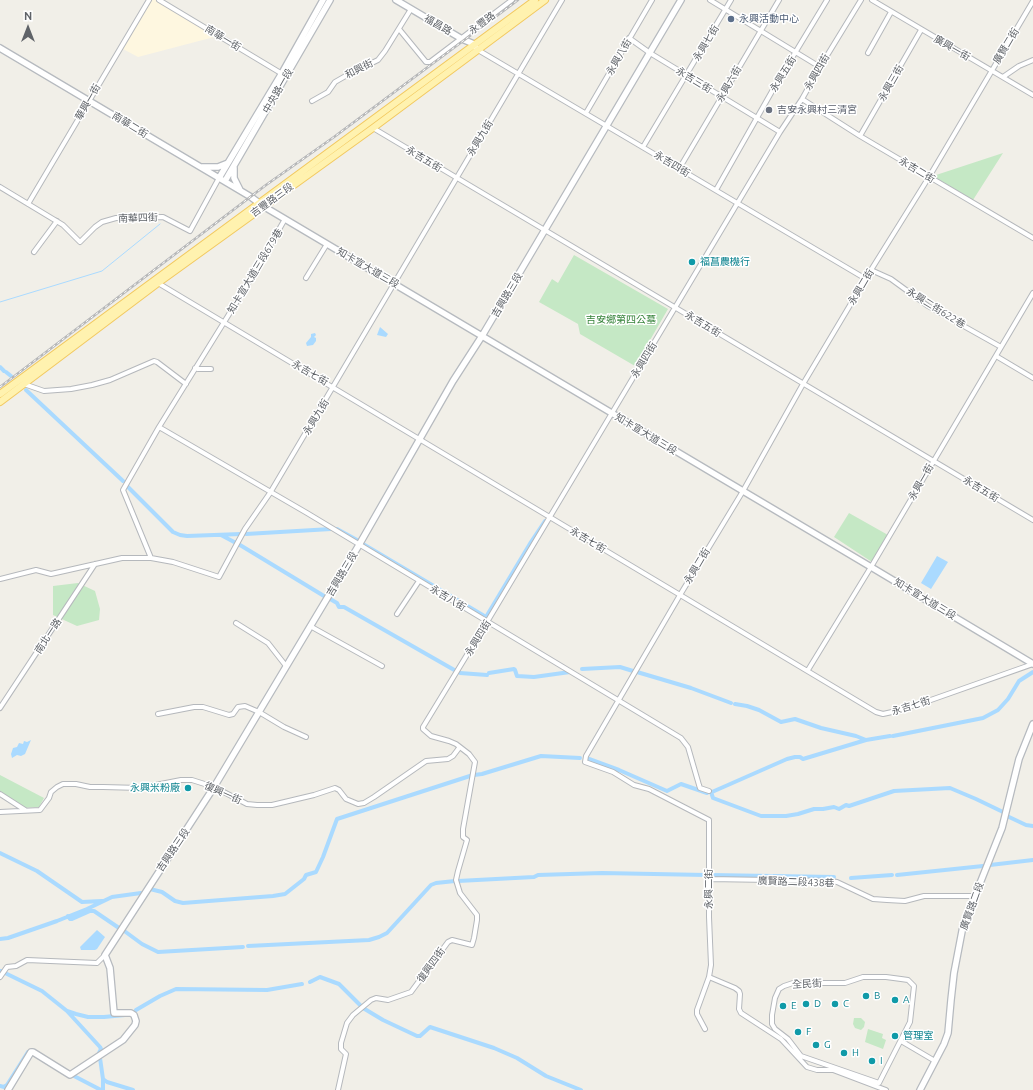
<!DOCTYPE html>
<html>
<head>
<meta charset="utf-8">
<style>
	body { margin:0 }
	#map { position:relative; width:1033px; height:1090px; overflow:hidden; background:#f1efe8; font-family:Ubuntu,sans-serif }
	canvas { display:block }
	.north { position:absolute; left:8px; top:8px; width:40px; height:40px; -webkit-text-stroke:3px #fff; paint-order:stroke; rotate:0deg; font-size:11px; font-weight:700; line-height:16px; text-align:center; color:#5f6368 }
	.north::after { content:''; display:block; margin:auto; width:14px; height:18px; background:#5f6368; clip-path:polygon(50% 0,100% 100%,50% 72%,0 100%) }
</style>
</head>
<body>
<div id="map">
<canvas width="1033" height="1090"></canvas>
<div class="north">N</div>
</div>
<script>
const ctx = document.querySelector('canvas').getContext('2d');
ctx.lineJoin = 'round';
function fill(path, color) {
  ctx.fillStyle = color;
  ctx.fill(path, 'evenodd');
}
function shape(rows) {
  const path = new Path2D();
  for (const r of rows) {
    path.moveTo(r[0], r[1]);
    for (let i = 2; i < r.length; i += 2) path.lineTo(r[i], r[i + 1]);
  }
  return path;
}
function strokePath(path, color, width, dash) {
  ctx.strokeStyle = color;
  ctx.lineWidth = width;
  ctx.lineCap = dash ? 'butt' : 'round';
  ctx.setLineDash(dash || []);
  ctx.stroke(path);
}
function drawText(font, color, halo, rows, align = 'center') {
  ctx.font = font + ' Ubuntu,"Noto Sans TC",sans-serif';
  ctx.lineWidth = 3;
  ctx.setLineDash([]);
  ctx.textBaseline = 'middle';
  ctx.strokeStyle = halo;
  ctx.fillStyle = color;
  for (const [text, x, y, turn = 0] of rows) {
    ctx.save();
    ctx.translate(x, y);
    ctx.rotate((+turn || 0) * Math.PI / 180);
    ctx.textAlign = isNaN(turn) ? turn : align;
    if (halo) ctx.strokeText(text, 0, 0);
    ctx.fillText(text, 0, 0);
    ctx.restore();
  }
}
fill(shape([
	[151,0,157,0,218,36,138,57,123,49]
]), '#fef7e0');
fill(shape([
	[1003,153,973,200,933,176],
	[574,255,668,309,635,366,580,334,578,324,539,302,552,279,558,283],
	[849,513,888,535,872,562,834,537],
	[78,583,95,591,100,609,99,620,77,626,53,615,53,586],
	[0,775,44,798,39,807,22,808,0,794],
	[854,1018,861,1018,865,1022,864,1027,861,1030,855,1028,853,1024],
	[868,1029,883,1034,882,1038,886,1040,883,1049,865,1042]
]), '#c5e8c5');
fill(shape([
	[380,327,388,334,386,337,377,335],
	[315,333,316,335,314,337,316,338,316,341,313,345,307,346,306,343,311,337,311,334],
	[937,556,948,562,931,589,921,583],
	[31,740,25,754,21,756,17,755,12,758,11,754,13,748,17,747,19,743,23,744,24,741,27,742],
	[97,930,105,937,97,949,95,950,81,950,80,947]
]), '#aadaff');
strokePath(shape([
	[0,302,102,271,160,224]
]), '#aadaff', 1);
strokePath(shape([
	[0,367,4,371],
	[6,372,11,376],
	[26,390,123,481],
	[126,485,173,532,180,535,187,536,241,534],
	[337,529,357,540],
	[246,534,331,529],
	[221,535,236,543],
	[363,544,486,617,531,542,545,521],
	[240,545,324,596],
	[330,599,337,603,339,607,344,607,456,671],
	[582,669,620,667,633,671],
	[637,672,691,688,731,703],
	[460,673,487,675],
	[489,673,514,669,515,670,517,676,534,677,570,672],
	[735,704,747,706,759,710,781,722,795,719,821,728,856,736,866,740],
	[893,736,983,718,998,710,1008,699,1019,681,1033,672],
	[589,759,619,770,667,791,681,784,707,793],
	[474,775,482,774,541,756,580,758],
	[711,792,713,798,761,816,786,816,798,814,814,809,823,809,834,807,839,809,846,805,849,806,894,791,950,788,976,799,1003,812],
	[712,792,787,759,795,757,800,757,803,759,866,740,890,736],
	[1007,816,1026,825,1033,826],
	[0,853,37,871,82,902,102,901],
	[990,865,1033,860],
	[710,875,834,877],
	[897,875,983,866],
	[851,878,892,875],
	[458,881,534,877,538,875,602,873,706,875],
	[150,889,162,892,175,901,183,903,273,896,285,894,304,879,306,875,316,872,323,857,337,819,473,775],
	[68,916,70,919,72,919,90,911,94,911,119,928],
	[123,930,142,944,158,952,243,947],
	[0,939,8,938,57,921,87,909,112,897,141,893],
	[248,946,369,940,379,937,387,933,431,885,436,883,455,881],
	[0,971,1,971],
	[5,973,42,991,67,1011,76,1014,88,1017,104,1017,125,1015],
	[310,982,320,977,339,984,361,1006],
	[363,1008,383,1020,417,1036,420,1036,430,1027,494,1048,517,1058,546,1076,581,1090],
	[136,1010,160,996,176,989,267,990,302,984],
	[67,1011,100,1047,101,1049,99,1053],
	[100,1058,103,1079,107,1082,133,1090],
	[74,1076,101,1090],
	[0,1086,4,1087,7,1085,28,1052,32,1051],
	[103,1090,103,1079]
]), '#aadaff', 4);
const street = shape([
	[159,0,284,75],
	[710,0,820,67],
	[872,0,1033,95],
	[399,29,426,62,430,62,512,0],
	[629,38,650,53,780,132],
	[478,50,866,279],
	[868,53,891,12],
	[1003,77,1019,66,1033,60],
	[802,99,860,136,1033,238],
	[312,101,328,92,335,82,349,74,378,60,385,51,411,9],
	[586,113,652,0],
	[373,128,1033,520],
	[860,136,921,30],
	[643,147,731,0],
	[679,169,779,0],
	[0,187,63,225,80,242,95,227,102,222,116,218,163,217,190,231,219,178],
	[716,190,775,86,827,0],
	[28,204,149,0],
	[34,252,57,221],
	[871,270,891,279,928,306,1001,347],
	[306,278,327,244],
	[158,283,876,712,883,714,892,712,928,701,1033,664],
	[996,356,1033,378],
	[195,368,198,369,211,369],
	[24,384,44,391,71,389,92,385,110,380,154,361,157,362,186,384],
	[159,427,307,513,681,738,688,747,699,785,700,788,709,791],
	[151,558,123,490,159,427,249,282,285,219],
	[0,579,36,570,51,574,122,558,151,558,173,562,219,577,245,529,270,493,562,0],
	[397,614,419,581],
	[236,623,268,643,286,666],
	[310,626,382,666],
	[808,670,871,567,1033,293],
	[0,708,95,564],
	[158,714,194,707,203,707,229,715,233,714,238,707,245,706,259,712,284,727,306,737],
	[0,794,25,810],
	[0,812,40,810,49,798,51,792,57,787,63,784,76,784,90,787,103,787,140,788,181,780,192,780,214,787,247,804,257,805,272,805,314,795,335,788,339,790,346,799,358,804,364,803,374,797,426,761,448,759,453,756,459,748],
	[709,879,831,881,837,882,873,899,887,900,905,901,924,896,975,896],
	[0,977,7,967,16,966,27,960,97,963,105,955],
	[709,977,735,988,739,991,740,994,739,1009,741,1013,781,1039,807,1067,817,1070,833,1070,886,1090],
	[863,977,886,977,901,979,908,980,914,986,910,1022,879,1083,801,1056,788,1039,775,1029,772,1024,772,1015,775,998,779,989,784,986,793,983,845,983,863,977],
	[705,1029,697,1014,697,1010,709,977,711,965,709,917,709,820,649,789,634,785,613,772,585,762,586,756,680,595,743,491,803,384,871,270,929,177,1033,1],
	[901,1041,935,1061],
	[338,1090,346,1054,341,1049,341,1043,347,1023,353,1015,371,1000,376,998,388,1000,411,992,448,942,452,940,472,945,474,938,477,920,477,915,460,893,456,880,458,871,467,840,463,837,463,829,475,762,469,754,456,744,449,741,431,736,423,729,423,727,487,622,780,132,802,99,820,67,861,0]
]);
const secondary = shape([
	[396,0,462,39,474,44,476,48],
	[0,48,251,197,263,206,871,567,1033,664],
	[202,167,218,167,228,163],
	[234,168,234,178,240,190],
	[219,178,282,73,323,0],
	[225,181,330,0],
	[8,1090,31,1052,33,1052,70,1075,123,1040,135,1025,136,1021,134,1015,131,1013,114,1013,110,968,105,955,214,787,359,545,453,381,482,336,681,0],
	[920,1090,944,1044,948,1033,951,1000,954,973,963,926,1002,828,1019,759,1033,724]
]);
const primary = shape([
	[0,394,535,0],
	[0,402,158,283,373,128,545,0]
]);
strokePath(street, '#b5b8bc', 6);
strokePath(secondary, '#b6babf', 8);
strokePath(primary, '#f2c960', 8);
strokePath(street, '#fff', 4);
strokePath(secondary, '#fff', 5.5);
strokePath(primary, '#fff2af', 6);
const rail = shape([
	[0,387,266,185,334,137,518,0]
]);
strokePath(rail, '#b6b7b8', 2.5);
strokePath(rail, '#fff', 1, [3]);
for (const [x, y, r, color] of [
	[731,19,4,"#5c6f8a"],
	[769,110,4,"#6b7280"],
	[692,262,4,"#0f9aa8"],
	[188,788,4,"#0f9aa8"],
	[866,996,4,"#0f9aa8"],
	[895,1000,4,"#0f9aa8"],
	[806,1004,4,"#0f9aa8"],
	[835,1004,4,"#0f9aa8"],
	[783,1006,4,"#0f9aa8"],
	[798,1032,4,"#0f9aa8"],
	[895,1036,4,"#0f9aa8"],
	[816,1045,4,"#0f9aa8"],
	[844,1053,4,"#0f9aa8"],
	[872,1061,4,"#0f9aa8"]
]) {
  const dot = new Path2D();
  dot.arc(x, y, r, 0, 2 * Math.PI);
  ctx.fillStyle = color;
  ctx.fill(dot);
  strokePath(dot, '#fff', 1.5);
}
drawText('10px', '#4e5e75', '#fff', [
	["永興活動中心",739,19]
], 'left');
drawText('10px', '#5f6368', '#fff', [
	["永豐路",482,23,-37],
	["福昌路",438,25,30],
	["南華一街",223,38,31],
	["永興七街",706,43,-59],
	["廣賢二街",1006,46,-59],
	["廣興一街",952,48,30],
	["永興八街",619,57,-60],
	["和興街",359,69,-27],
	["永興四街",817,72,-60],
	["永興五街",783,74,-58],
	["永吉三街",694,80,31],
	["永興三街",891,83,-60],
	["永興六街",729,84,-60],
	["中央路一段",278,91,-60],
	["華興一街",88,102,-60],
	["南華二街",130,125,31],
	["永興九街",480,138,-59],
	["永吉五街",424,159,31],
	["永吉四街",672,164,31],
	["永吉二街",917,170,31],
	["吉豐路三段",272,200,-36],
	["南華四街",138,218,-2],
	["知卡宣大道三段",368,268,30],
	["知卡宣大道三段679巷",255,271,-59],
	["永興二街",861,287,-59],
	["吉興路三段",507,295,-59],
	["永興二街622巷",936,308,32],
	["永吉五街",703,324,31],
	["永興四街",644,360,-59],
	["永吉七街",310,373,30],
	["永興九街",316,417,-59],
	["知卡宣大道三段",646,434,31],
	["永興一街",921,482,-60],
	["永吉五街",981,489,31],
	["永吉七街",588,540,31],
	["永興二街",697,566,-59],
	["吉興路三段",342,574,-59],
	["永吉八街",448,598,31],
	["知卡宣大道三段",925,599,31],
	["南北一路",48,636,-57],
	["永興四街",478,638,-59],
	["永吉七街",911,706,-17],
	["復興一街",223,793,24],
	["吉興路三段",173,850,-56],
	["廣賢路二段438巷",796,882,2],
	["永興二街",709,889,-90],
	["廣賢路二段",972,906,-70],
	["復興四街",431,965,-54],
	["全民街",807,984,-3]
]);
drawText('10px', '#5b616d', '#fff', [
	["吉安永興村三清宮",777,110]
], 'left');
drawText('10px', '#0d838f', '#fff', [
	["福菖農機行",700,262],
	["永興米粉廠",180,788,"right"],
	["B",874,996],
	["A",903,1000],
	["D",814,1004],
	["C",843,1004],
	["E",791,1006],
	["F",806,1032],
	["管理室",903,1036],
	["G",824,1045],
	["H",852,1053],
	["I",880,1061]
], 'left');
drawText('10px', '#348238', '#fff', [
	["吉安鄉第四公墓",621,320]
]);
</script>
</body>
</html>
